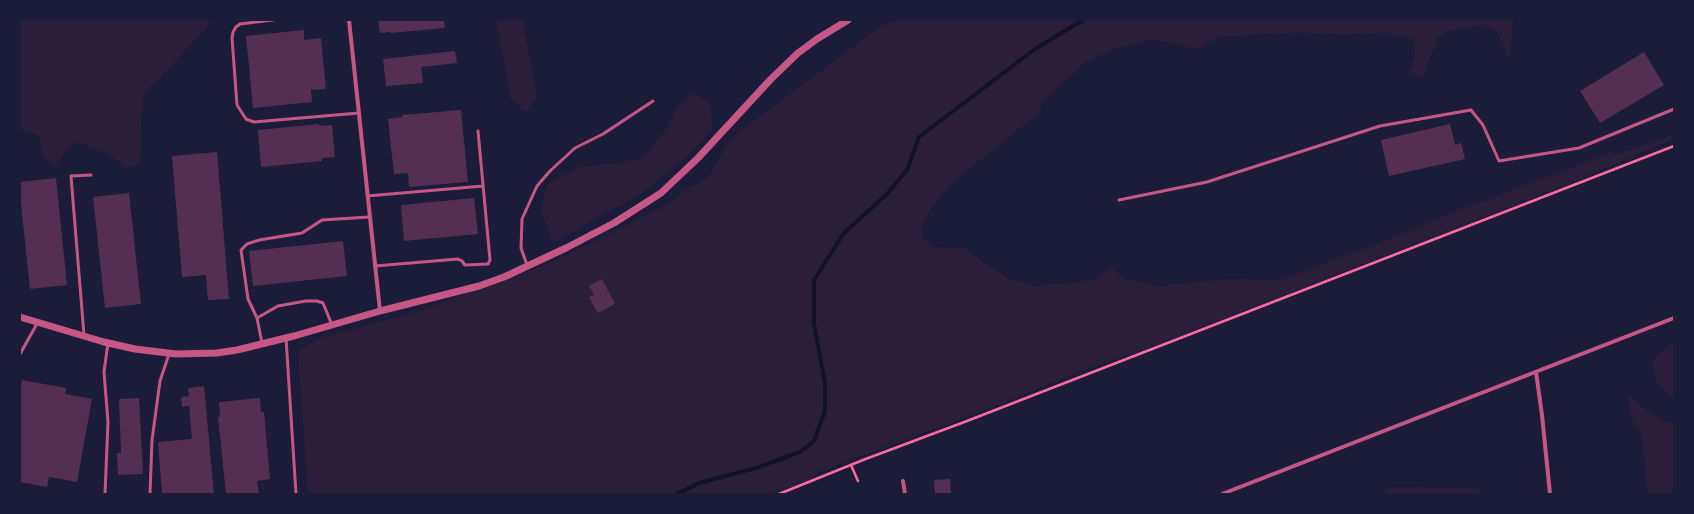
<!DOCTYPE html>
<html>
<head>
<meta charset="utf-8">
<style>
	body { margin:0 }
	#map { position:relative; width:1694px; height:514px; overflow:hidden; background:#1b1b3a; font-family:"IBM Plex Sans",sans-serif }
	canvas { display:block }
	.frame { position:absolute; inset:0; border:21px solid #1b1b3a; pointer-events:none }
</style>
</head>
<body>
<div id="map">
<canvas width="1694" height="514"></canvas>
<div class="frame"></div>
</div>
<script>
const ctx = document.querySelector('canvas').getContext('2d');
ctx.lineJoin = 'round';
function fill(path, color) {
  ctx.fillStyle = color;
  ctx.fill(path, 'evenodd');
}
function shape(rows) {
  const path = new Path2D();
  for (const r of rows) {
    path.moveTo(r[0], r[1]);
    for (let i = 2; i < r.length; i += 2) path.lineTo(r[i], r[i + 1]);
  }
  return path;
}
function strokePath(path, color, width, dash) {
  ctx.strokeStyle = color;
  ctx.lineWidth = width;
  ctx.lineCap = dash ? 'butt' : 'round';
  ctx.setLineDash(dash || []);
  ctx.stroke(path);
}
fill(shape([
	[20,20,210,20,210,24,144,95,141,123,142,147,139,165,125,168,110,155,76,141,64,153,54,168,42,154,39,136,20,128],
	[496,20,523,20,537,97,526,113,511,99],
	[898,20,1513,20,1512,40,1507,61,1505,48,1497,32,1484,25,1451,30,1438,37,1423,78,1411,73,1415,52,1414,40,1387,33,1344,35,1304,33,1219,36,1198,50,1180,44,1152,40,1114,49,1086,62,1041,103,1040,112,952,183,931,209,921,226,923,239,935,247,964,248,1007,278,1034,286,1079,282,1094,279,1111,267,1124,279,1159,286,1227,279,1279,280,1387,240,1444,216,1612,152,1614,155,1674,134,1670,141,1576,181,1138,352,1085,370,983,411,843,463,817,473,807,483,764,494,308,494,298,351,320,338,412,313,550,263,671,203,682,192,708,178,731,138,882,25],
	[694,93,710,103,713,129,693,151,640,195,587,223,558,241,549,240,551,234,541,213,547,184,581,166,617,164,637,159,650,150,667,128,678,106],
	[1673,341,1674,342,1674,402,1672,398,1657,383,1652,361],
	[1628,395,1650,413,1667,422,1674,421,1674,494,1647,494,1645,464,1641,433,1631,418],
	[1393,487,1476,488,1484,494,1379,494]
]), '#2a1e3b');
strokePath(shape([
	[677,494,699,483,756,468,800,452,814,441,825,411,825,383,814,324,814,280,844,233,887,194,907,170,919,137,1035,49,1083,20]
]), '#12122b', 4);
fill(shape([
	[378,20,444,20,445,28,391,33,390,32,380,33],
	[304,30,304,40,321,38,326,89,311,90,312,102,253,108,246,36],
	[455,51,457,63,421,67,423,83,386,86,383,59],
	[1644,52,1664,85,1600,123,1580,91],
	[461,110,468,182,409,187,408,173,394,174,388,119,402,117,402,115],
	[319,124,319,126,332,125,335,157,322,158,322,161,261,167,258,130],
	[1450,124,1455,145,1461,143,1465,159,1389,176,1381,140],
	[217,152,229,299,208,300,206,275,182,277,172,156],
	[56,178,67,285,30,289,20,195,20,182],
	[129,193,141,304,105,308,93,197],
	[474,198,478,234,404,241,401,205],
	[343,241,347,276,253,286,249,251],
	[602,279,615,304,598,313,589,297,594,295,589,286],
	[22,380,66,388,65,394,92,399,77,482,49,477,47,487,20,482,20,391],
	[204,386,214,494,162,494,158,442,192,439,189,406,182,407,181,397,189,396,188,388],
	[139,398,143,474,118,475,117,453,121,453,119,399],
	[260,398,261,412,264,412,270,479,257,481,259,494,226,494,218,417,220,417,219,402],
	[950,479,951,494,935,494,934,480]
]), '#542f53');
strokePath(shape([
	[851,465,858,481],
	[779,494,863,460,967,421,1674,146]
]), '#ff6b9d', 2.5);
strokePath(shape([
	[273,20,240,24,236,27,233,32,232,38,237,105,246,119,254,122,359,113],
	[367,196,483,186],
	[1119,200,1207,182,1380,126,1471,110,1483,125,1499,161,1579,148,1674,109],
	[527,265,521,248,522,219,537,186,550,171,575,148,603,134,653,101],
	[375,266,458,259,462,261,465,265,488,264,490,260,478,131],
	[257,318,278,306,306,301,317,301,323,303,332,325],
	[84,335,71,176,91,175],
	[286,338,296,494],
	[262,343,257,318,248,299,241,250,247,244,259,240,302,233,322,220,369,217],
	[20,354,38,322],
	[105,494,108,422,104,372,108,343],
	[150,494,152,440,160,381,169,354]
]), '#c65784', 3);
strokePath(shape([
	[349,20,380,311],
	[1536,372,1542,415,1550,494],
	[903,481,905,494],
	[1222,494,1674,318]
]), '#c65784', 4);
strokePath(shape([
	[20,317,104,342,135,349,176,354,217,353,237,350,294,336,380,311,479,286,504,277,566,248,614,223,661,193,698,158,771,79,798,53,817,39,848,20]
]), '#c65784', 7);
</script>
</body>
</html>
